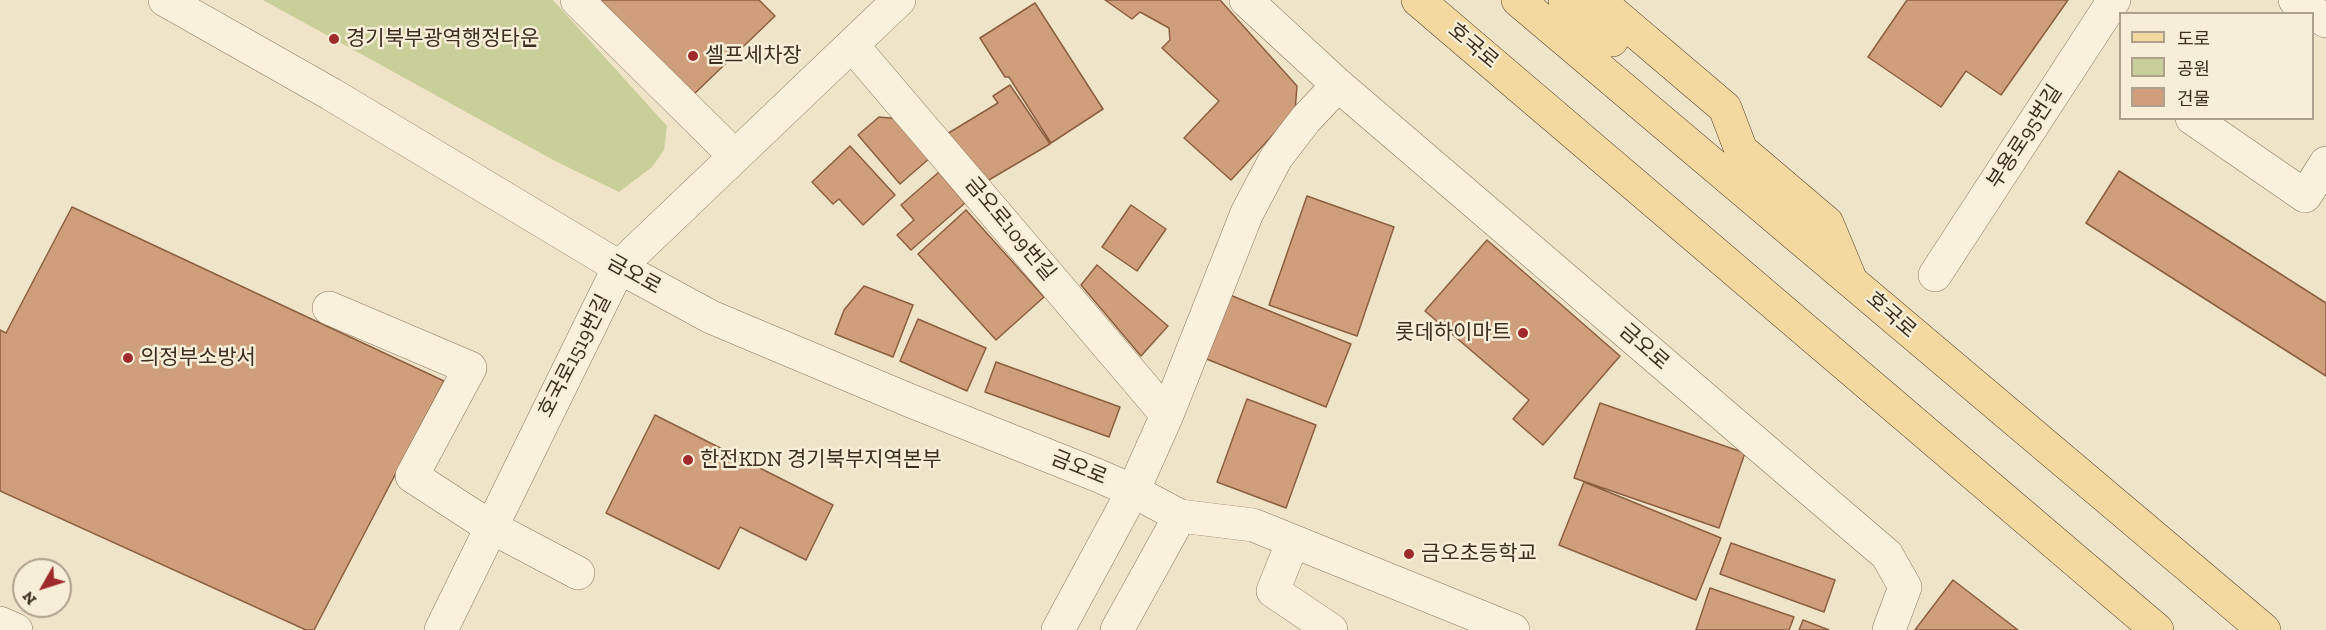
<!DOCTYPE html>
<html>
<head>
<meta charset="utf-8">
<style>
	body { margin:0 }
	#map { position:relative; width:2326px; height:630px; overflow:hidden; background:#f0e4c8; font-family:"Zilla Slab","Noto Sans KR",serif }
	canvas { display:block }
	.legend { position:absolute; left:2119px; top:12px; width:195px; height:108px; box-sizing:border-box; background:#f7eed8; border:2px solid #ada18e; margin:0; padding:8px 10px; list-style:none; font-size:18px; color:#3d2e20 }
	.legend li { display:flex; align-items:center; gap:12px; height:30px }
	.legend b { width:30px; border:2px solid #ada18e }
	.north { position:absolute; left:12px; top:558px; width:60px; height:60px; box-sizing:border-box; background:#f7eed8; border:2px solid #ada18e; border-radius:50%; rotate:231deg; font-size:16px; font-weight:700; line-height:24px; text-align:center; color:#3d2e20 }
	.north::after { content:''; display:block; margin:auto; width:21px; height:27px; background:#9e2a2b; clip-path:polygon(50% 0,100% 100%,50% 72%,0 100%) }
</style>
</head>
<body>
<div id="map">
<canvas width="2326" height="630"></canvas>
<ul class="legend">
<li><b style="height:8px;background:#f3d9a0"></b>도로</li>
<li><b style="height:16px;background:#c9cf9b"></b>공원</li>
<li><b style="height:16px;background:#cf9f7d"></b>건물</li>
</ul>
<div class="north">N</div>
</div>
<script>
const ctx = document.querySelector('canvas').getContext('2d');
ctx.lineJoin = 'round';
function fill(path, color) {
  ctx.fillStyle = color;
  ctx.fill(path, 'evenodd');
}
function shape(rows) {
  const path = new Path2D();
  for (const r of rows) {
    path.moveTo(r[0], r[1]);
    for (let i = 2; i < r.length; i += 2) path.lineTo(r[i], r[i + 1]);
  }
  return path;
}
function strokePath(path, color, width, dash) {
  ctx.strokeStyle = color;
  ctx.lineWidth = width;
  ctx.lineCap = dash ? 'butt' : 'round';
  ctx.setLineDash(dash || []);
  ctx.stroke(path);
}
function drawText(font, color, halo, rows, align = 'center') {
  ctx.font = font + ' "Zilla Slab","Noto Sans KR",serif';
  ctx.lineWidth = 5;
  ctx.setLineDash([]);
  ctx.textBaseline = 'middle';
  ctx.strokeStyle = halo;
  ctx.fillStyle = color;
  for (const [text, x, y, turn = 0] of rows) {
    ctx.save();
    ctx.translate(x, y);
    ctx.rotate((+turn || 0) * Math.PI / 180);
    ctx.textAlign = isNaN(turn) ? turn : align;
    if (halo) ctx.strokeText(text, 0, 0);
    ctx.fillText(text, 0, 0);
    ctx.restore();
  }
}
fill(shape([
	[263,0,553,0,667,126,664,150,652,167,619,192,555,161]
]), '#c9cf9b');
const building = shape([
	[598,0,759,0,775,16,691,97,598,0],
	[1105,0,1220,0,1297,86,1295,111,1231,180,1184,138,1219,101,1162,48,1170,40,1169,28,1140,12,1132,19,1105,0],
	[1907,0,2068,0,2001,95,1966,71,1941,107,1868,57,1907,0],
	[1035,3,1103,109,1051,143,1009,77,1005,77,980,38,1035,3],
	[1010,85,1050,144,982,184,942,137,998,103,993,96,1010,85],
	[879,117,900,119,931,157,900,184,858,135,879,117],
	[850,146,895,195,863,225,839,199,833,204,812,182,850,146],
	[2119,171,2326,303,2326,376,2086,223,2119,171],
	[939,172,965,203,911,250,897,235,914,220,901,205,939,172],
	[1307,196,1394,227,1357,336,1269,305,1307,196],
	[1131,205,1166,229,1137,271,1102,247,1131,205],
	[72,207,444,381,314,630,306,630,0,491,0,330,6,333,72,207],
	[966,210,1044,297,996,340,918,254,966,210],
	[1487,240,1620,356,1543,445,1513,419,1529,400,1425,311,1487,240],
	[1097,265,1168,326,1141,356,1081,285,1097,265],
	[864,286,913,305,893,357,835,334,844,310,864,286],
	[1230,295,1351,344,1326,407,1204,358,1230,295],
	[918,319,986,348,967,391,900,361,918,319],
	[996,362,1120,407,1109,437,985,392,996,362],
	[1247,399,1316,425,1286,508,1217,482,1247,399],
	[1600,403,1745,453,1719,528,1574,478,1600,403],
	[655,415,833,505,806,560,740,527,719,569,606,513,655,415],
	[1584,482,1721,538,1696,600,1559,545,1584,482],
	[1731,543,1835,580,1824,612,1720,574,1731,543],
	[1953,580,2018,630,1915,630,1953,580],
	[1710,588,1794,617,1789,630,1696,630,1710,588],
	[1803,620,1829,630,1799,630,1803,620]
]);
fill(building, '#cf9f7d');
strokePath(building, '#8d5f41', 1.5);
const minor = shape([
	[165,0,331,94,619,267,711,317,911,401,1099,476,1133,491,1180,516,1253,525,1513,630],
	[577,0,735,156],
	[1246,0,1338,85,1887,555,1905,587,1889,630],
	[2295,0,2326,21],
	[852,45,1167,415],
	[2192,118,2305,196,2326,163],
	[1935,275,2114,0],
	[329,308,470,368,412,476,489,526,578,573],
	[1293,541,1273,591,1331,630],
	[0,623,16,630],
	[441,630,619,267,899,0],
	[1058,630,1133,491,1167,415,1247,213,1276,158,1306,119,1338,85],
	[1117,630,1180,516]
]);
const major = shape([
	[1418,0,2157,630],
	[1518,0,2264,630],
	[1565,0,1612,40],
	[1598,0,1725,108,1741,150,1827,223,1849,276]
]);
strokePath(minor, '#8d765c', 34);
strokePath(major, '#5b4430', 34);
strokePath(minor, '#faf1dc', 33);
strokePath(major, '#f3d9a0', 33);
for (const [x, y, r, color] of [
	[334,39,6,"#9e2a2b"],
	[693,56,6,"#9e2a2b"],
	[1523,333,6,"#9e2a2b"],
	[128,358,6,"#9e2a2b"],
	[688,460,6,"#9e2a2b"],
	[1409,554,6,"#9e2a2b"]
]) {
  const dot = new Path2D();
  dot.arc(x, y, r, 0, 2 * Math.PI);
  ctx.fillStyle = color;
  ctx.fill(dot);
  strokePath(dot, '#f7eed8', 2);
}
drawText('21px', '#3d2e20', '#f7eed8', [
	["경기북부광역행정타운",346,39],
	["셀프세차장",705,56],
	["롯데하이마트",1511,333,"right"],
	["의정부소방서",140,358],
	["한전KDN 경기북부지역본부",700,460],
	["금오초등학교",1421,554]
], 'left');
drawText('21px', '#3d2e20', '#f7eed8', [
	["호국로",1473,46,40],
	["부용로95번길",2025,137,-57],
	["금오로109번길",1010,229,50],
	["금오로",634,275,29],
	["호국로",1891,315,41],
	["금오로",1644,347,41],
	["호국로1519번길",575,356,-63],
	["금오로",1079,468,22]
]);
</script>
</body>
</html>
